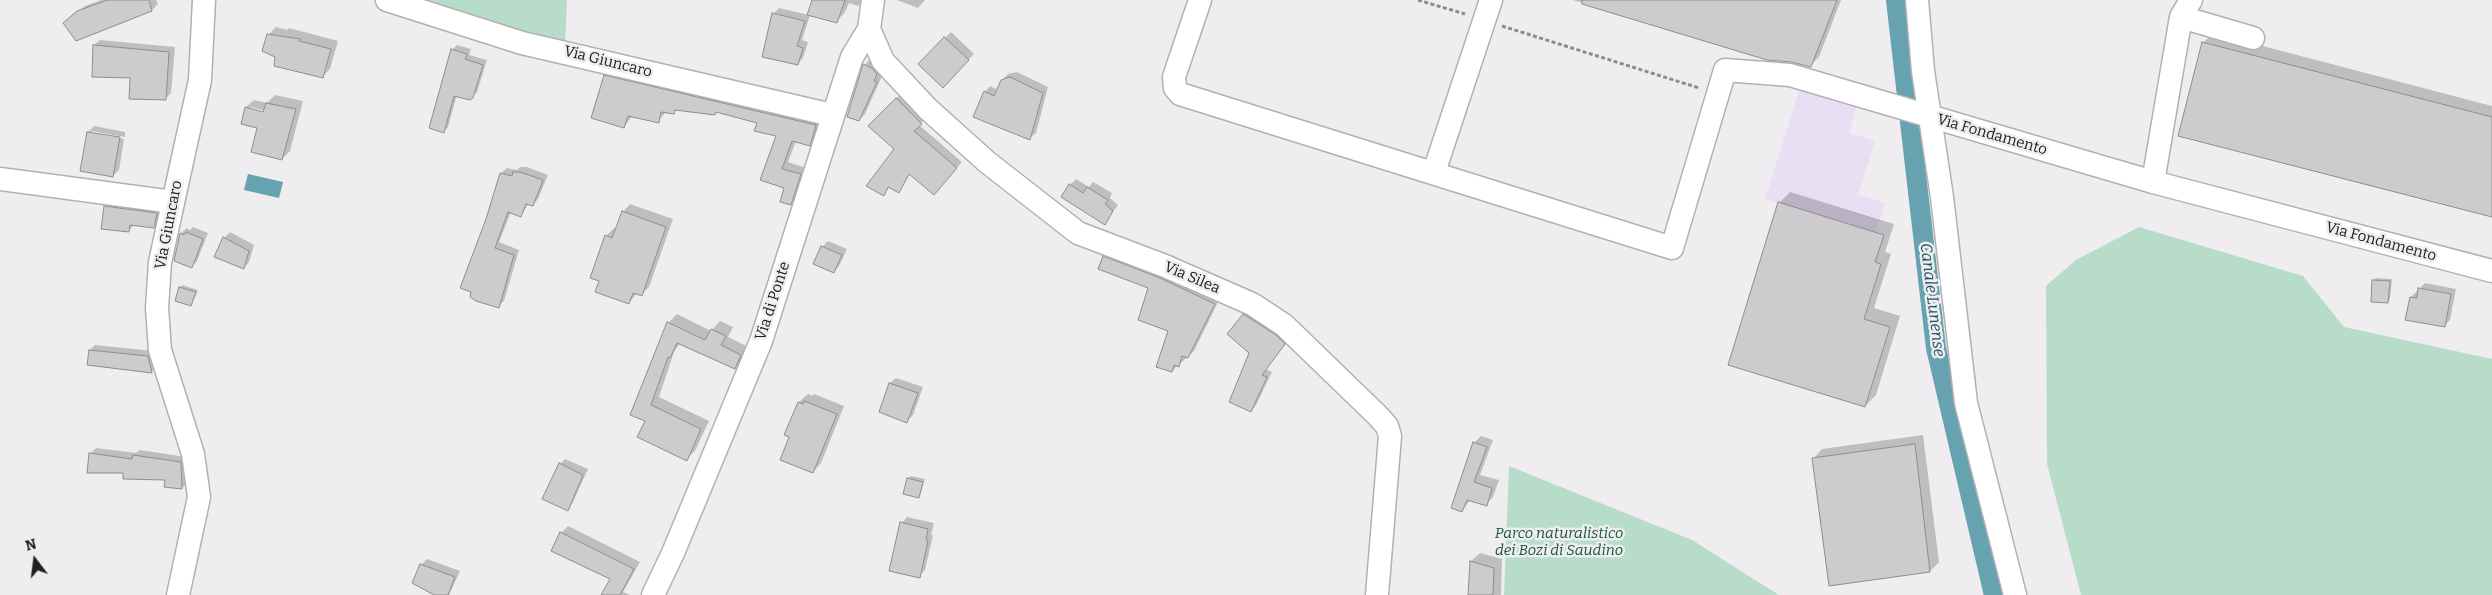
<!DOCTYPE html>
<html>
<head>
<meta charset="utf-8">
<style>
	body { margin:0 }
	#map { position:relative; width:2492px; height:595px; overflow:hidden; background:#efedf0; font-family:Bitter,serif }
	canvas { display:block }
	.north { position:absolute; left:10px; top:535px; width:50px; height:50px; -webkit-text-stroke:4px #efedf0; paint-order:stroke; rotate:345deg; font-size:14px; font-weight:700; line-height:20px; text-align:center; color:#212021 }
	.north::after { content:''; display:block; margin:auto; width:18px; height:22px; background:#212021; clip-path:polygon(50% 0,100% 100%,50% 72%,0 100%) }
</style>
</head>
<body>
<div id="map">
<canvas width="2492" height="595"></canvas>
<div class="north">N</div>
</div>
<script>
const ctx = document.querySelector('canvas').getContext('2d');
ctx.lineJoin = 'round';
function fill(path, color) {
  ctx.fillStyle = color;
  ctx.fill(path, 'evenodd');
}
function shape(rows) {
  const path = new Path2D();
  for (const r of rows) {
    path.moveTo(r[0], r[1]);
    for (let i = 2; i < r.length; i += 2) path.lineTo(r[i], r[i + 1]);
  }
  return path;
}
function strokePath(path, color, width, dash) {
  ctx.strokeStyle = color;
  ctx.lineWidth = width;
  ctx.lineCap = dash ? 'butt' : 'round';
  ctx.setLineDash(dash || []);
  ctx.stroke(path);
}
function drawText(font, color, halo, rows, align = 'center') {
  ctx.font = font + ' Bitter,serif';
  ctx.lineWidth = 5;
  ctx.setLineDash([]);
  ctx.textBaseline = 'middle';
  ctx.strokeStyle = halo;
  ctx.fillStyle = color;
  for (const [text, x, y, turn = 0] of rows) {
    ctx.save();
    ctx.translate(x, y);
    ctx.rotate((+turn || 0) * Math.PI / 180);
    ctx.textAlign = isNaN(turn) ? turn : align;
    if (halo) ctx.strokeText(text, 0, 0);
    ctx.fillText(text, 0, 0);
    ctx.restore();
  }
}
fill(shape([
	[1800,88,1857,105,1849,133,1875,141,1858,195,1885,203,1876,232,1765,199]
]), '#e8dff5');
fill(shape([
	[423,0,567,0,565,47],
	[2139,227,2303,276,2344,327,2492,359,2492,595,2081,595,2047,464,2046,286,2076,260],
	[1509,466,1692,540,1779,595,1504,595]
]), '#b7dcc9');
fill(shape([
	[248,174,283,182,279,198,244,190]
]), '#66a2af');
fill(shape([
	[101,0,156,0,158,4,152,10,70,18,85,6],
	[813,0,864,0,858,6,849,3,845,12,837,21,810,15,802,40,808,42,803,58,797,64,773,14,779,8,809,15],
	[897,0,925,0,918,8],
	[1573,0,1841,0,1819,57,1810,66,1791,61,1768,59],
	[276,27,287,30,289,28,338,41,330,69,322,77,277,57,268,35],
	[951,32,974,54,943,86,919,64],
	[2213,33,2492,106,2492,216,2203,43],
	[100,40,175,47,171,93,165,99,131,77,94,45],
	[457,45,471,49,469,55,487,60,477,92,469,99,457,95,448,127,444,131,452,50],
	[870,59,882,67,879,75,882,76,865,114,859,120,865,65],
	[612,69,822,118,816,138,809,145,796,141,788,162,806,168,797,197,790,204,785,188,762,179,777,136,758,122,717,111,714,114,677,109,673,113,666,112,658,121,632,116,624,127,605,76],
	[1017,72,1048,87,1036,133,1030,138,985,92,990,86,998,90,1002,80,1008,74],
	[902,93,926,118,919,125,962,162,939,188,910,174,899,191,890,187,883,194,895,149,869,126],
	[275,95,303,101,290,151,282,159,246,107,254,100,267,103],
	[250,107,269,112,269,115,250,109],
	[94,126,125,132,125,137,91,131,91,133,124,139,119,170,113,176,88,132],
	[520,167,527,167,548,175,538,199,533,205,529,203,521,215,511,212,499,242,519,250,504,301,498,306,487,219,501,173,507,168,517,170],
	[1076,179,1089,187,1093,182,1112,193,1110,198,1118,205,1105,223,1070,185],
	[1790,192,1894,224,1885,252,1891,254,1874,308,1900,316,1876,395,1865,406,1779,203],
	[111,201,162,208,160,221,154,227,135,224,129,230,105,207],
	[630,204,673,219,649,287,641,295,637,293,629,303,600,280,606,236,614,228,616,229,623,212],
	[193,227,208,233,197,261,191,267,175,261,181,233,187,228,190,230],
	[230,232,254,245,249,262,244,268,224,238],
	[828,241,847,249,839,266,833,272,822,247],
	[1110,251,1220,298,1194,351,1172,371,1170,330,1149,287,1104,257],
	[2376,278,2392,279,2390,299,2388,302,2373,280],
	[2425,283,2456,289,2450,320,2444,326,2407,319,2411,297],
	[182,285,198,290,191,305,180,288],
	[1249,310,1290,338,1266,369,1272,372,1256,405,1251,411,1250,353,1243,315],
	[677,314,711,331,720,321,733,327,728,337,748,347,743,359,735,367,680,343,674,352,659,397,709,421,695,451,686,459,647,421,632,414,668,323],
	[95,345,153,351,157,367,151,372,90,350],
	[896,378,923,387,913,415,907,421,890,383],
	[808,394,812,396,814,394,844,406,821,463,813,472,790,437,786,434,799,402],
	[1923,435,1939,562,1930,571,1814,458,1822,449],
	[1481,436,1493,440,1480,475,1499,480,1493,497,1486,504,1471,499,1462,511,1474,443],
	[96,448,136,453,140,450,186,457,188,482,182,488,166,479,124,472,90,454],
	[565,459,588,469,572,504,567,509,560,464],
	[911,476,925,479,919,497,908,478],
	[907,517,934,523,931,535,933,535,925,570,919,576,902,523],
	[568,526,640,562,623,592,630,595,603,595,611,578,561,533],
	[1480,553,1502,559,1501,595,1469,595,1471,561],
	[427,559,460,571,449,595,439,595,414,583,422,564]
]), '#0003');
strokePath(shape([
	[1896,0,1936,348,1994,595]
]), '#66a2af', 20);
const building = shape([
	[108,0,149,0,152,11,76,41,63,23,77,11,108,0],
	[812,0,845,0,837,23,807,15,812,0],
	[1582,0,1837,0,1811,67,1791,62,1767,60,1582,4,1582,0],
	[772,13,805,21,797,46,803,48,798,65,762,57,772,13],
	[267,34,300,39,299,41,331,49,323,78,274,66,275,57,262,51,267,34],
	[944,37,969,60,943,88,918,64,944,37],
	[2202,42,2492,117,2492,217,2178,136,2202,42],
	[93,45,169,52,166,100,129,99,130,78,92,77,93,45],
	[451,49,467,54,465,59,483,65,473,98,470,100,454,96,444,133,429,128,451,49],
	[863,64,872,68,877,74,874,81,877,82,859,121,847,117,863,64],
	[604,75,816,125,810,146,792,141,782,169,801,174,791,205,780,202,784,188,760,180,776,136,754,131,757,123,716,112,715,115,675,110,674,114,661,112,659,123,628,116,624,128,591,118,604,75],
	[1010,77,1043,93,1030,140,973,117,984,91,994,96,1001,80,1010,77],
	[896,98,922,124,914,131,957,168,934,195,909,174,899,193,888,187,884,196,866,186,894,149,868,126,896,98],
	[266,103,296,109,282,160,251,152,257,128,241,124,245,107,263,112,266,103],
	[87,132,120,137,113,177,80,171,87,132],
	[513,172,520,172,543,180,533,206,526,204,521,217,508,212,495,248,514,255,499,308,476,301,470,297,471,292,460,288,486,219,500,173,512,176,513,172],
	[1069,184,1083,193,1087,187,1108,200,1105,204,1113,211,1105,225,1061,197,1069,184],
	[1778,202,1884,235,1875,262,1881,264,1864,319,1890,327,1865,407,1728,365,1778,202],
	[104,206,157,213,154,228,130,225,129,232,101,229,104,206],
	[622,211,666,227,642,296,633,293,629,304,595,292,599,281,590,278,605,235,612,238,622,211],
	[186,232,203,239,192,268,174,261,180,233,184,235,186,232],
	[223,237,249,251,244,269,214,257,223,237],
	[821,246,842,255,834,273,813,264,821,246],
	[1103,256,1160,278,1215,304,1188,358,1182,356,1179,367,1174,365,1172,372,1156,367,1168,331,1138,320,1148,288,1098,269,1103,256],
	[2372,280,2390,281,2388,303,2371,302,2372,280],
	[179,287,196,292,191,306,175,301,179,287],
	[2418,288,2451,294,2445,327,2405,320,2410,297,2417,298,2418,288],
	[1243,314,1276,335,1285,344,1262,375,1267,377,1251,412,1229,402,1249,353,1227,334,1243,314],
	[667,322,705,340,711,329,726,336,721,345,741,355,735,369,677,343,670,358,668,357,651,405,701,429,687,461,637,437,645,421,630,415,667,322],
	[89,350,148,356,152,373,87,365,89,350],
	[889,383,918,393,907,423,879,412,889,383],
	[804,401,837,414,813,473,780,460,789,437,784,435,798,402,803,404,804,401],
	[1473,442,1487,447,1474,482,1492,488,1487,506,1467,500,1462,512,1451,508,1473,442],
	[1915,444,1930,572,1829,586,1812,458,1915,444],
	[89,453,132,459,133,455,181,462,182,489,164,487,165,480,123,479,123,473,87,473,89,453],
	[559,463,583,475,568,511,542,499,559,463],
	[907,478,923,482,919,498,903,494,907,478],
	[900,522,928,529,926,540,928,541,920,578,889,571,900,522],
	[560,532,634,569,620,595,601,595,610,579,551,551,560,532],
	[1470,561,1494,568,1493,595,1468,595,1470,561],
	[420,564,455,577,448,595,434,595,412,583,420,564]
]);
fill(building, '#cecbce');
strokePath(building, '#8e8c8f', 1);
const minor = shape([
	[387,0,522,43,832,115],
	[1200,0,1174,77,1175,88,1180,94,1672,248,1725,70,1790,75,2153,182,2492,271],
	[1917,0,1923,71,1942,197,1966,403,2015,595],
	[2181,17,2191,0],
	[869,29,883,61,928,109,987,162,1078,233,1165,266,1252,304,1284,325,1377,415,1387,426,1390,436,1377,595],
	[1434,172,1491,0],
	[0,179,173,202],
	[2153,182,2181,17,2253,38],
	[178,595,199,497,193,454,160,350,157,308,160,262,200,80,204,0],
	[653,595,673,553,761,341,852,57,869,29,873,0]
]);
strokePath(minor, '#b3b0b4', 25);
strokePath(shape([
	[1418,0,1465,14],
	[1502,26,1699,88]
]), '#8c8b8d', 3, [4, 2.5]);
strokePath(minor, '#fff', 22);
drawText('15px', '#212021', '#efedf0', [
	["Via Giuncaro",608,62,14],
	["Via Fondamento",1992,135,16],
	["Via Giuncaro",169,225,-79],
	["Via Fondamento",2381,242,15],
	["Via Silea",1192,278,23],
	["Via di Ponte",773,301,-72]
]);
drawText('italic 15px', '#18573e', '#efedf0', [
	["Parco naturalistico",1559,534],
	["dei Bozi di Saudino",1559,551]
]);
drawText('italic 16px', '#1c515b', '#efedf0', [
	["Canale Lunense",1932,300,83]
]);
</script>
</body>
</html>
